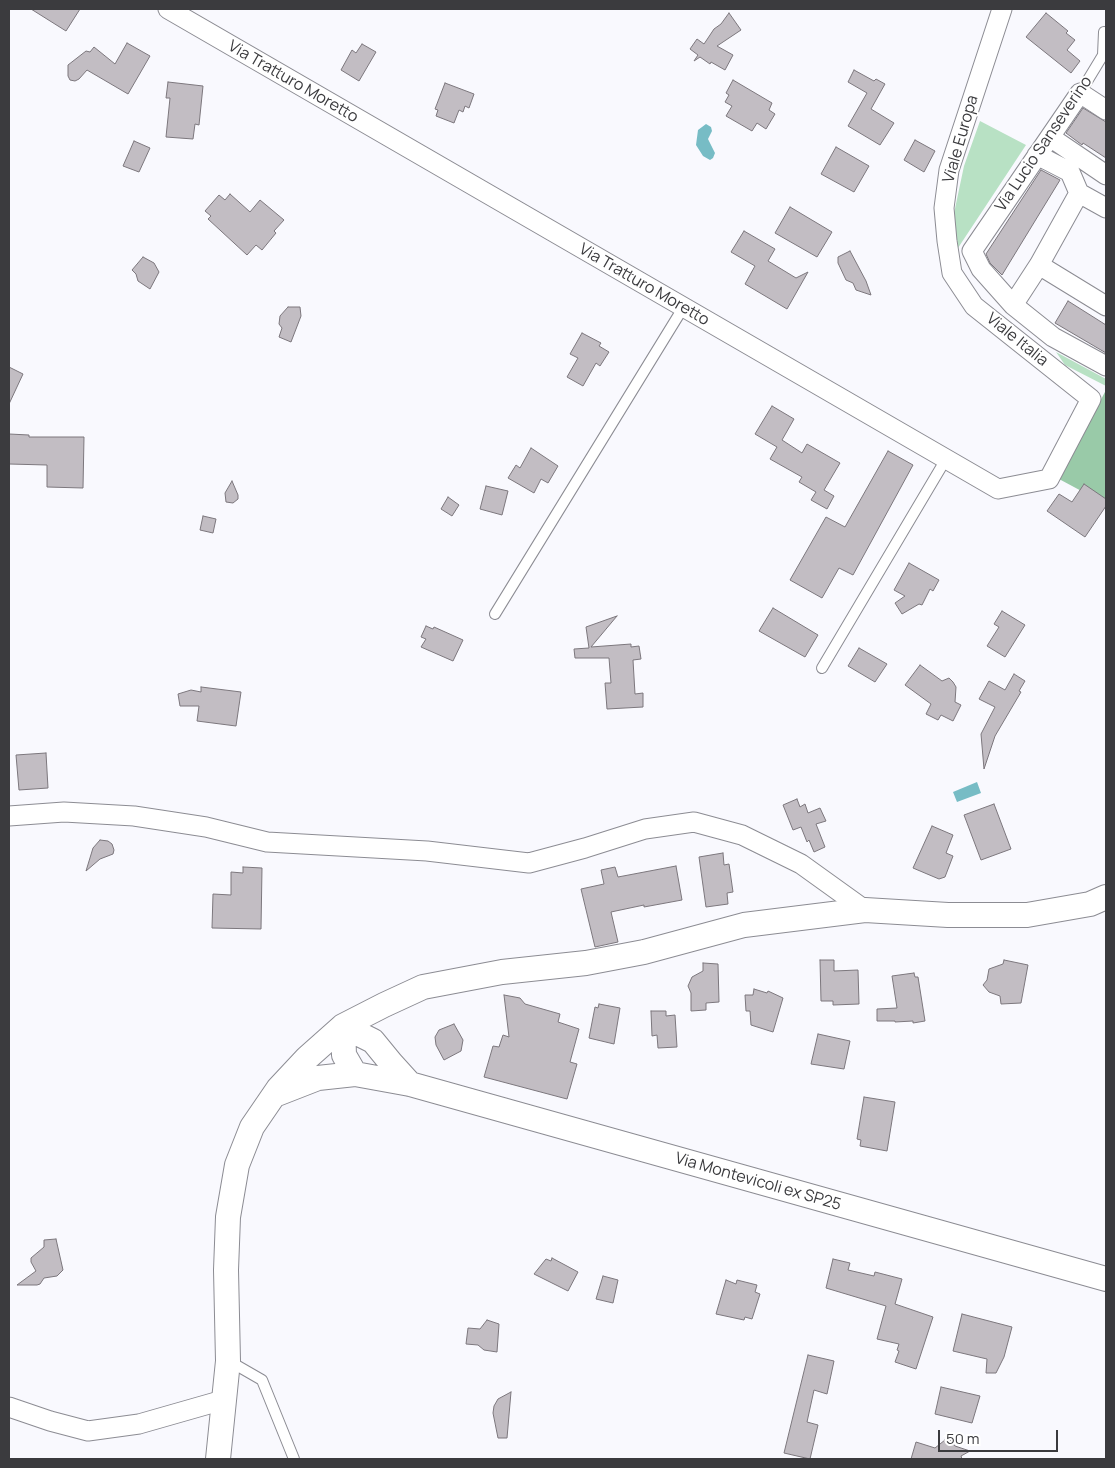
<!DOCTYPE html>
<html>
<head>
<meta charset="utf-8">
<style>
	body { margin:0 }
	#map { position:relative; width:1115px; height:1468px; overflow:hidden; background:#f9f9fe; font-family:Manrope,sans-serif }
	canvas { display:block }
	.frame { position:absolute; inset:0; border:10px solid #3b3b3e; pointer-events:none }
	.scale { position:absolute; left:938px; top:1430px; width:120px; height:22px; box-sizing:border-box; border:2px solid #3b3b3e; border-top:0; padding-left:6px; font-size:15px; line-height:18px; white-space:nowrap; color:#3b3b3e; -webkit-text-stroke:4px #fff; paint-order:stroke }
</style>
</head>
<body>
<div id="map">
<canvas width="1115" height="1468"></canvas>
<div class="frame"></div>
<div class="scale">50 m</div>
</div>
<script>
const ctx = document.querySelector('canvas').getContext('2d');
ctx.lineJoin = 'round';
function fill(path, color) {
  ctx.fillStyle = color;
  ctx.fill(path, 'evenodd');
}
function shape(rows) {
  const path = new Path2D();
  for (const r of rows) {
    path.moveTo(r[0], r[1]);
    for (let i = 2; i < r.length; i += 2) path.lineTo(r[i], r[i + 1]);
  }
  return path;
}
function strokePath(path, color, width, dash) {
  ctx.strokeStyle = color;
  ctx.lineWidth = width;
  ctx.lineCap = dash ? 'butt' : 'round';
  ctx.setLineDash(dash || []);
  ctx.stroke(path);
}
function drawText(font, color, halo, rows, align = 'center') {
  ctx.font = font + ' Manrope,sans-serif';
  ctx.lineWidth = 4;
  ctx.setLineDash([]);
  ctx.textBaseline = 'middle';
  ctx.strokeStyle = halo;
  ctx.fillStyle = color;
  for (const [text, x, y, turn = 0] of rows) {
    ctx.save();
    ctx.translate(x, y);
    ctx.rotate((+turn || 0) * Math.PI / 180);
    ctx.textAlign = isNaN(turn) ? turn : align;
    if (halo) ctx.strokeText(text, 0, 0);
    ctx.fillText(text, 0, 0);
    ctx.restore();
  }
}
fill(shape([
	[980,121,1026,145,958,248,953,218,964,166],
	[1056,352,1106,379,1106,386,1065,365]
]), '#b8e1c4');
fill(shape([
	[1106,390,1106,507,1087,494,1059,479]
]), '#99caa8');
fill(shape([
	[706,124,711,127,712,131,708,139,715,153,713,158,710,160,703,156,696,145,698,130],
	[977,782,981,793,957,802,953,792]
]), '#77bcc5');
const building = shape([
	[31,9,80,9,66,31,31,9],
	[729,13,741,30,717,46,733,55,725,70,711,62,710,64,700,57,694,61,698,55,690,49,697,39,704,44,714,29,721,24,729,13],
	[1046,13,1068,31,1066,33,1075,40,1067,50,1080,61,1071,73,1026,37,1046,13],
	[127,43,150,56,128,94,87,70,79,79,75,81,70,80,68,76,68,65,86,51,90,52,94,47,115,64,127,43],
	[362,44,376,52,359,81,341,70,352,50,356,53,362,44],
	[854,70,874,81,876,79,885,84,871,109,894,123,880,145,848,126,867,93,848,82,854,70],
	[733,80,772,103,769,110,775,114,766,129,757,123,752,131,726,116,732,106,725,102,729,95,726,93,733,80],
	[168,82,203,86,199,125,195,124,193,139,166,137,170,98,166,98,168,82],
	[445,83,474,94,469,108,465,106,463,112,459,110,454,123,436,116,438,110,435,109,445,83],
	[1083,108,1106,122,1106,158,1083,143,1082,145,1066,133,1083,108],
	[915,140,935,151,924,172,904,160,915,140],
	[134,141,150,148,139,172,123,166,134,141],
	[836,147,869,166,854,192,821,174,836,147],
	[1041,170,1060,180,1002,275,990,263,986,254,1041,170],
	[230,194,250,212,260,200,284,220,274,231,276,233,262,250,256,245,247,255,208,219,211,216,205,211,219,195,225,200,230,194],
	[790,207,832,232,817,257,775,233,790,207],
	[744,231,775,249,768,261,796,278,808,272,787,309,745,284,755,266,731,252,744,231],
	[850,251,866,281,871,295,856,290,853,283,846,280,838,263,838,257,850,251],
	[143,257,154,263,159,272,150,289,138,281,136,274,132,270,143,257],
	[1068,301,1106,325,1106,353,1055,323,1068,301],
	[288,307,300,307,301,316,291,342,279,337,282,328,279,324,280,316,288,307],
	[582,333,601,343,599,346,609,352,600,366,596,363,583,386,567,377,578,358,570,354,582,333],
	[9,367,23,374,9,404,9,367],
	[772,406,794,419,782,440,802,453,807,444,840,463,824,490,834,496,827,509,811,500,816,492,799,482,802,477,770,459,777,447,755,434,772,406],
	[9,434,29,435,29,437,84,437,83,488,47,487,47,465,9,464,9,434],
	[531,448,558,466,548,483,541,479,534,493,508,478,516,465,520,468,531,448],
	[888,451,913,465,853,575,839,568,822,598,790,580,826,517,845,527,888,451],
	[232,481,238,495,238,499,233,503,226,502,225,493,232,481],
	[1084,484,1106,499,1106,506,1085,537,1047,511,1059,494,1072,502,1084,484],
	[486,486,508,491,502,515,480,509,486,486],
	[448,497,459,505,452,516,441,509,448,497],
	[203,516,216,519,213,533,200,530,203,516],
	[909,563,939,580,933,591,930,589,922,605,919,604,902,614,895,603,905,596,894,590,909,563],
	[773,608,818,635,805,657,759,631,773,608],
	[1002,611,1025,625,1005,657,987,646,999,627,994,624,1002,611],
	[617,616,591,647,631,644,631,647,639,646,641,659,633,660,635,694,643,693,643,707,607,709,605,683,611,683,609,658,575,658,574,649,589,648,586,627,617,616],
	[426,626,433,629,434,627,463,640,453,661,421,647,426,639,421,637,426,626],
	[859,648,887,664,875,682,848,666,859,648],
	[920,665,942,681,949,678,953,682,956,687,955,702,961,705,953,721,941,715,938,720,926,714,931,704,905,685,920,665],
	[1014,674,1025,681,1019,691,1021,692,995,736,984,769,981,734,995,707,979,699,989,681,1005,690,1014,674],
	[201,687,241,692,236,726,197,721,199,706,180,706,178,694,191,690,201,692,201,687],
	[46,753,48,788,19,790,16,755,46,753],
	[797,799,800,807,805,804,808,813,820,808,826,821,816,824,825,847,814,852,809,840,807,842,801,827,793,830,783,805,797,799],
	[994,804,1011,849,981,860,964,815,994,804],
	[932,826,953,835,946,853,953,856,945,877,939,879,913,868,932,826],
	[100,840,108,841,112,844,114,850,113,854,100,859,86,871,93,848,100,840],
	[723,853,724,865,729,864,733,892,727,893,728,904,706,907,699,857,723,853],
	[676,866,682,900,644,907,644,905,611,912,618,942,595,947,581,889,604,884,601,870,615,867,618,877,676,866],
	[243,867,262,868,261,929,212,928,213,894,231,895,231,872,243,873,243,867],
	[820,960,834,960,834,971,858,970,859,1004,833,1005,833,1001,821,1001,820,960],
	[1004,960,1028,965,1021,1003,1001,1004,1000,996,989,992,983,985,987,980,989,969,1003,964,1004,960],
	[703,963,718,964,719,1002,706,1003,706,1010,691,1011,691,993,688,986,692,977,703,971,703,963],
	[914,973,915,977,918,977,925,1021,913,1023,913,1021,895,1022,895,1021,877,1021,877,1009,897,1008,892,976,914,973],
	[754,989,767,993,768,991,783,998,773,1032,751,1025,750,1011,746,1011,745,995,753,995,754,989],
	[504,995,520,998,525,1004,560,1014,558,1022,579,1029,570,1062,577,1064,567,1099,484,1077,493,1046,499,1047,503,1035,509,1037,504,995],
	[599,1004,620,1008,614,1044,589,1038,595,1007,598,1008,599,1004],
	[651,1011,666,1011,666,1016,675,1015,677,1047,658,1048,657,1035,652,1036,651,1011],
	[454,1024,463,1040,461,1051,444,1060,436,1045,435,1037,439,1030,454,1024],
	[818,1034,850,1041,844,1069,811,1064,818,1034],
	[864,1097,895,1102,887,1151,860,1146,861,1140,857,1139,864,1097],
	[56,1239,63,1270,57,1276,44,1278,40,1284,37,1285,17,1285,36,1271,31,1262,31,1258,44,1247,44,1240,56,1239],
	[552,1258,578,1272,568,1291,534,1274,546,1259,551,1261,552,1258],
	[833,1259,850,1263,848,1270,874,1276,875,1272,902,1279,895,1304,933,1317,916,1369,895,1362,899,1351,897,1350,899,1344,877,1339,886,1306,826,1288,833,1259],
	[603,1276,618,1280,613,1303,596,1299,603,1276],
	[726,1280,736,1284,737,1280,757,1285,755,1292,760,1294,752,1319,745,1317,744,1320,716,1314,726,1280],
	[962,1314,1012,1327,1004,1357,996,1373,986,1373,987,1359,953,1351,962,1314],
	[487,1320,499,1324,497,1352,484,1350,478,1345,466,1344,468,1328,480,1329,487,1320],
	[808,1355,834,1361,827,1394,814,1390,807,1422,818,1425,810,1459,784,1453,808,1355],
	[941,1387,980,1396,972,1423,935,1414,941,1387],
	[511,1392,507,1438,498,1438,493,1413,494,1406,498,1399,511,1392],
	[945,1440,950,1440,955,1446,970,1451,961,1456,962,1459,911,1459,916,1442,935,1448,945,1440]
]);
fill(building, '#c2bdc3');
strokePath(building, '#7c777d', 1);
const service = shape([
	[1080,93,1103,55,1104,32],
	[495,614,683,308],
	[822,668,946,459],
	[229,1361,262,1380,294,1459]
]);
const minor = shape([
	[168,9,998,489,1049,479,1091,399,974,306,952,273,947,241,944,208,949,170,1002,9],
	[1106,110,1080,93,972,251,981,269,1013,305,1053,337,1106,366],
	[1050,137,1106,175],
	[1037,155,1070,172,1079,193,1106,208],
	[1039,265,1106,306],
	[1013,305,1039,265,1079,193],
	[9,816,64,812,134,816,206,827,267,842,427,851,529,863,585,848,645,829,694,822,742,835,801,864,865,910],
	[9,1407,50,1421,88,1431,139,1424,223,1400]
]);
const tertiary = shape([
	[343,1026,373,1041,391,1063,410,1084],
	[343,1026,344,1055,355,1074],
	[277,1094,318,1078,355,1074,410,1084,1106,1279],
	[218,1459,228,1361,226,1270,228,1217,237,1165,252,1127,278,1089,307,1058,343,1026,384,1005,423,987,502,972,586,963,644,952,744,925,865,910,948,915,1027,915,1090,904,1106,897]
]);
strokePath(service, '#8c8c93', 12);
strokePath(minor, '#8c8c93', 21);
strokePath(tertiary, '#8c8c93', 26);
strokePath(service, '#fff', 10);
strokePath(minor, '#fff', 19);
strokePath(tertiary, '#fff', 24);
drawText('16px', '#3b3b3e', '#fff', [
	["Via Tratturo Moretto",293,82,30],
	["Viale Europa",961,139,-74],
	["Via Lucio Sanseverino",1044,144,-56],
	["Via Tratturo Moretto",644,285,30],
	["Viale Italia",1017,340,39],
	["Via Montevicoli ex SP25",758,1182,16]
]);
</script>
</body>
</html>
